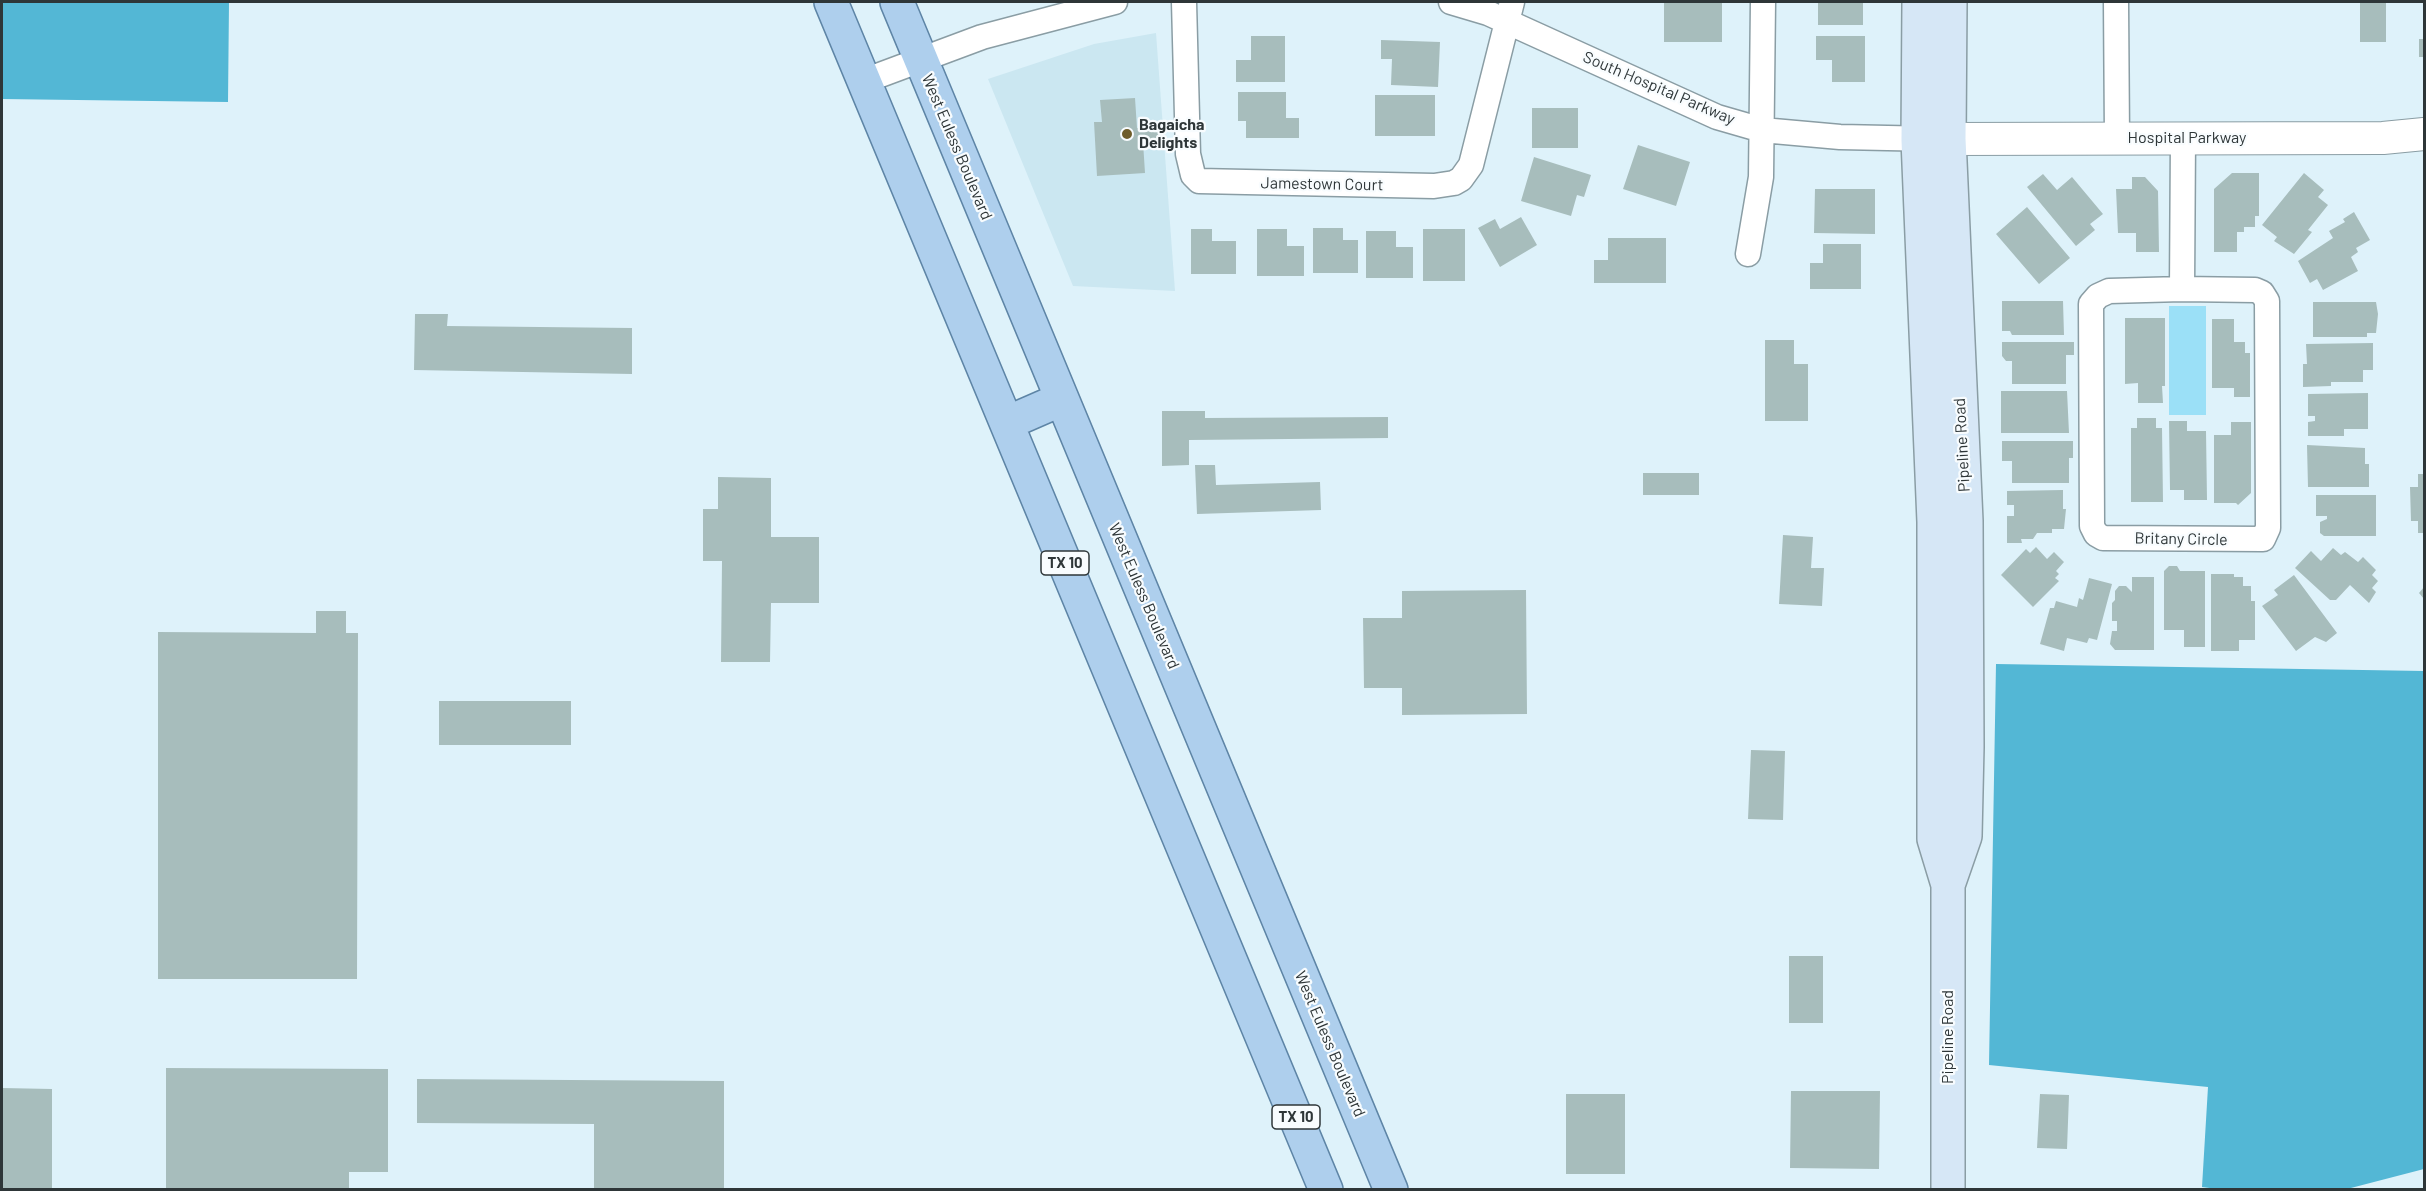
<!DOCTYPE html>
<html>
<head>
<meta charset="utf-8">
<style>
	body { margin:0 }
	#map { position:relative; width:2426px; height:1191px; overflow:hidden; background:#def2fa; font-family:Barlow,sans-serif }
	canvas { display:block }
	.frame { position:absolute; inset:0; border:3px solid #2e3638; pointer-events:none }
</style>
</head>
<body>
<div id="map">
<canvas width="2426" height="1191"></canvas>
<div class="frame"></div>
</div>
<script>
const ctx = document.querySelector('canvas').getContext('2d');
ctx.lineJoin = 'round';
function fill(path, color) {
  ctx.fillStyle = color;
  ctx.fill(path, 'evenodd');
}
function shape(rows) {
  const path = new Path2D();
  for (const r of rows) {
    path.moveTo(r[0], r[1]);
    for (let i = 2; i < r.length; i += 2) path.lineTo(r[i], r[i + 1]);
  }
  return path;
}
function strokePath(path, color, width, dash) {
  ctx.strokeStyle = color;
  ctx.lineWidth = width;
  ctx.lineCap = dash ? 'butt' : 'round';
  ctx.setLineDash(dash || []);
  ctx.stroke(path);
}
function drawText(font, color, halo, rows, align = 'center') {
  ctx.font = font + ' Barlow,sans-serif';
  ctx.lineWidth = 4.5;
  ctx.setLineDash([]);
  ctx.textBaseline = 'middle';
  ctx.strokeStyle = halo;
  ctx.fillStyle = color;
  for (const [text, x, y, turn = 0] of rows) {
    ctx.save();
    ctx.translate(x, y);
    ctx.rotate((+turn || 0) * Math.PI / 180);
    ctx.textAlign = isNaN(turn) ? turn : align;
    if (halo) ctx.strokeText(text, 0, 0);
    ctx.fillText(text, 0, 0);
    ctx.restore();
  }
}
fill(shape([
	[1156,33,1175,291,1073,286,988,79,1094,44]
]), '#cbe7f1');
fill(shape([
	[2169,306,2206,306,2206,415,2169,415]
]), '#9be0f7');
fill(shape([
	[2,2,229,2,228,102,2,99],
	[1996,664,2424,671,2424,1169,2347,1189,2225,1190,2202,1187,2208,1087,1989,1065]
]), '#53b7d5');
fill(shape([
	[1664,2,1722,2,1722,42,1664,42],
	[1831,2,1863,2,1863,25,1818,25,1818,3],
	[2360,2,2386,2,2386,42,2360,42],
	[1251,36,1285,36,1285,82,1236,82,1236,60,1251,60],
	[1816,36,1865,36,1865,82,1832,82,1832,60,1816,60],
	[2419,39,2424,39,2424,57,2419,57],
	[1381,40,1440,42,1438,87,1391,85,1392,59,1381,59],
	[1238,92,1286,92,1286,118,1299,118,1299,138,1246,138,1246,121,1238,121],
	[1375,95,1435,95,1435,136,1375,136],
	[1135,98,1137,128,1160,126,1160,141,1143,142,1145,173,1097,176,1094,122,1102,122,1100,100],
	[1532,108,1578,108,1578,148,1532,148],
	[1638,145,1690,162,1676,206,1623,189],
	[1534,157,1591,175,1584,197,1577,195,1571,216,1521,201],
	[2232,173,2259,173,2259,216,2255,216,2255,227,2244,227,2244,232,2237,232,2237,252,2214,252,2214,189],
	[2304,173,2324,190,2318,197,2328,205,2308,230,2312,232,2294,254,2274,241,2277,237,2262,225],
	[2043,174,2057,190,2072,177,2103,214,2090,224,2095,230,2076,246,2027,187],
	[2132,177,2145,177,2158,191,2159,252,2136,252,2136,233,2118,233,2116,189,2132,189],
	[1815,189,1875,189,1875,234,1814,233],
	[2027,207,2070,258,2039,284,1996,234],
	[2354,212,2370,240,2356,248,2358,252,2351,257,2358,271,2323,290,2317,279,2310,283,2298,261,2333,238,2329,231,2345,222,2343,219],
	[1521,217,1537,245,1500,267,1478,228,1495,219,1500,229],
	[1313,228,1343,228,1343,240,1358,240,1358,273,1313,273],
	[1191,229,1212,229,1212,241,1236,241,1236,274,1191,274],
	[1257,229,1287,229,1287,246,1304,246,1304,276,1257,276],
	[1423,229,1465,229,1465,281,1423,281],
	[1366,231,1396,231,1396,247,1413,247,1413,278,1366,278],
	[1608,238,1666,238,1666,283,1594,283,1594,260,1608,260],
	[1823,244,1861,244,1861,289,1810,289,1810,263,1823,263],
	[2002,301,2063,301,2064,335,2012,335,2010,331,2002,331],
	[2313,302,2376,302,2378,314,2376,333,2367,333,2367,337,2313,337],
	[415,314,448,314,447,326,632,328,632,374,414,370],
	[2125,318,2165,318,2165,386,2162,386,2163,403,2138,403,2138,383,2125,384],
	[2212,319,2234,319,2234,342,2245,342,2245,353,2250,353,2250,397,2234,397,2234,388,2212,388],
	[1765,340,1794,340,1794,364,1808,364,1808,421,1765,421],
	[2002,342,2074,342,2074,355,2066,355,2066,384,2012,384,2012,361,2006,361,2002,356],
	[2373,343,2373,370,2363,370,2363,382,2331,382,2331,386,2303,387,2303,364,2307,364,2306,344],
	[2001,391,2067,391,2069,433,2001,433],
	[2368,393,2368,429,2344,429,2344,436,2308,436,2308,422,2315,421,2315,416,2308,416,2308,394],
	[1162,411,1205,411,1205,418,1388,417,1388,438,1189,440,1189,465,1162,466],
	[2137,418,2156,418,2156,428,2162,428,2163,502,2131,502,2131,428,2137,428],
	[2169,421,2187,421,2187,431,2206,431,2207,500,2184,500,2184,490,2170,490],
	[2231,422,2251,422,2251,493,2238,505,2236,503,2214,503,2214,435,2231,435],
	[2002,441,2073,441,2073,458,2069,458,2069,483,2012,483,2012,461,2002,461],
	[2307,445,2365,448,2365,464,2369,464,2369,487,2308,487],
	[1195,465,1215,465,1216,485,1320,482,1321,510,1197,514],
	[1643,473,1699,473,1699,495,1643,495],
	[2418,474,2424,474,2424,533,2418,533,2418,521,2411,521,2410,487,2418,487],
	[718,477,771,478,771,537,819,537,819,603,771,603,770,662,721,662,722,561,703,561,703,509,718,509],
	[2063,490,2063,509,2066,509,2064,529,2052,529,2052,533,2037,533,2033,539,2021,539,2022,543,2007,543,2007,516,2014,516,2014,505,2007,505,2007,491],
	[2316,495,2376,495,2376,536,2324,536,2320,533,2320,522,2327,519,2327,516,2316,516],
	[1783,535,1813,537,1811,568,1824,568,1822,606,1779,604],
	[2036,547,2047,559,2054,552,2064,562,2056,571,2059,574,2055,578,2059,581,2033,607,2001,575,2026,549,2030,553],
	[2333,548,2341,555,2345,552,2358,562,2363,557,2376,570,2372,575,2378,581,2372,588,2376,592,2369,603,2350,585,2336,600,2330,600,2295,568,2311,551,2321,561],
	[2169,566,2177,566,2180,571,2205,571,2205,647,2184,647,2184,630,2164,630,2164,571],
	[2211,574,2234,574,2234,577,2243,577,2243,586,2251,586,2251,601,2255,601,2255,640,2239,640,2239,651,2211,651],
	[2294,575,2337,633,2326,642,2315,637,2296,651,2262,606,2278,595,2274,590],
	[2132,577,2154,577,2154,650,2115,650,2110,644,2112,631,2117,631,2117,621,2112,621,2112,603,2115,600,2115,591,2119,586,2126,586,2132,592],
	[2089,578,2112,584,2097,640,2089,638,2087,643,2067,638,2064,651,2040,644,2050,608,2054,608,2056,601,2077,607,2079,598,2083,600],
	[2424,587,2424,599,2419,593],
	[1526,590,1527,714,1402,715,1402,688,1364,688,1363,618,1402,618,1402,591],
	[316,611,346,611,346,633,358,633,357,979,158,979,158,632,316,633],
	[439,701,571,701,571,745,439,745],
	[1751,750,1785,751,1783,820,1748,819],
	[1789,956,1823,956,1823,1023,1789,1023],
	[166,1068,388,1069,388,1172,349,1172,349,1190,166,1190],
	[417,1079,724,1081,724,1190,594,1190,594,1124,417,1123],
	[2,1088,52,1089,52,1190,2,1190],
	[1791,1091,1880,1091,1879,1169,1790,1168],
	[1566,1094,1625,1094,1625,1174,1566,1174],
	[2040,1094,2069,1095,2067,1149,2037,1148]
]), '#a7bdbc');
const minor = shape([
	[1184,2,1188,154,1193,175,1199,181,1434,186,1454,183,1461,179,1471,165,1512,2],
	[1451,2,1488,13,1717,117,1762,130,1840,137,1935,139],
	[2116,2,2117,138],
	[864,81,982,37,1115,2],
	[1748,254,1761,177,1763,2],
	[2182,289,2109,291,2098,296,2091,304,2092,526,2096,534,2103,538,2263,539,2268,528,2267,301,2262,293,2255,290,2182,289,2183,138]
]);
const tertiary = shape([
	[1949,139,2383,138,2424,134]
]);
const secondary = shape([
	[1919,2,1918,140,1934,522,1934,839,1948,885,1948,1190],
	[1948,885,1965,836,1967,747,1966,521,1949,139,1950,2]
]);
const primary = shape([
	[831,2,1326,1190],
	[897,2,1391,1190],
	[1007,423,1062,399]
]);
strokePath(minor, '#8a9da4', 27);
strokePath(tertiary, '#8a9da4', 34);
strokePath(secondary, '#8a9da4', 36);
strokePath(primary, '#5e85a6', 36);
strokePath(minor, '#fff', 24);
strokePath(tertiary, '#fff', 32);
strokePath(secondary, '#d6e7f6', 33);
strokePath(primary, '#aecfed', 33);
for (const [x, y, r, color] of [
	[1127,134,6,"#6f5d2b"]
]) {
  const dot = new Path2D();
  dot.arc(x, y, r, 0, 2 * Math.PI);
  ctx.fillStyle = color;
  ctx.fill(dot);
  strokePath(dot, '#f8fcfe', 2);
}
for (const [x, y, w] of [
	[1065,563,48],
	[1296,1117,48]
]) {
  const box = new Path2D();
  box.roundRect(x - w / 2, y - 12, w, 24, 4.5);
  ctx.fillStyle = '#f8fcfe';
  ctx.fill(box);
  strokePath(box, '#2e3638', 1.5);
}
drawText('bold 15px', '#2e3638', null, [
	["TX 10",1065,563],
	["TX 10",1296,1117]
]);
drawText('16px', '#2e3638', '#f8fcfe', [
	["South Hospital Parkway",1659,88,23],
	["Hospital Parkway",2187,138],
	["West Euless Boulevard",957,147,67],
	["Jamestown Court",1322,184,1],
	["Pipeline Road",1962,445,-93],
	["Britany Circle",2181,539,1],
	["West Euless Boulevard",1144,596,67],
	["Pipeline Road",1948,1037,-90],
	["West Euless Boulevard",1330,1044,67]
]);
drawText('bold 16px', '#2e3638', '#f8fcfe', [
	["Bagaicha",1139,125],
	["Delights",1139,143]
], 'left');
</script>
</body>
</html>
